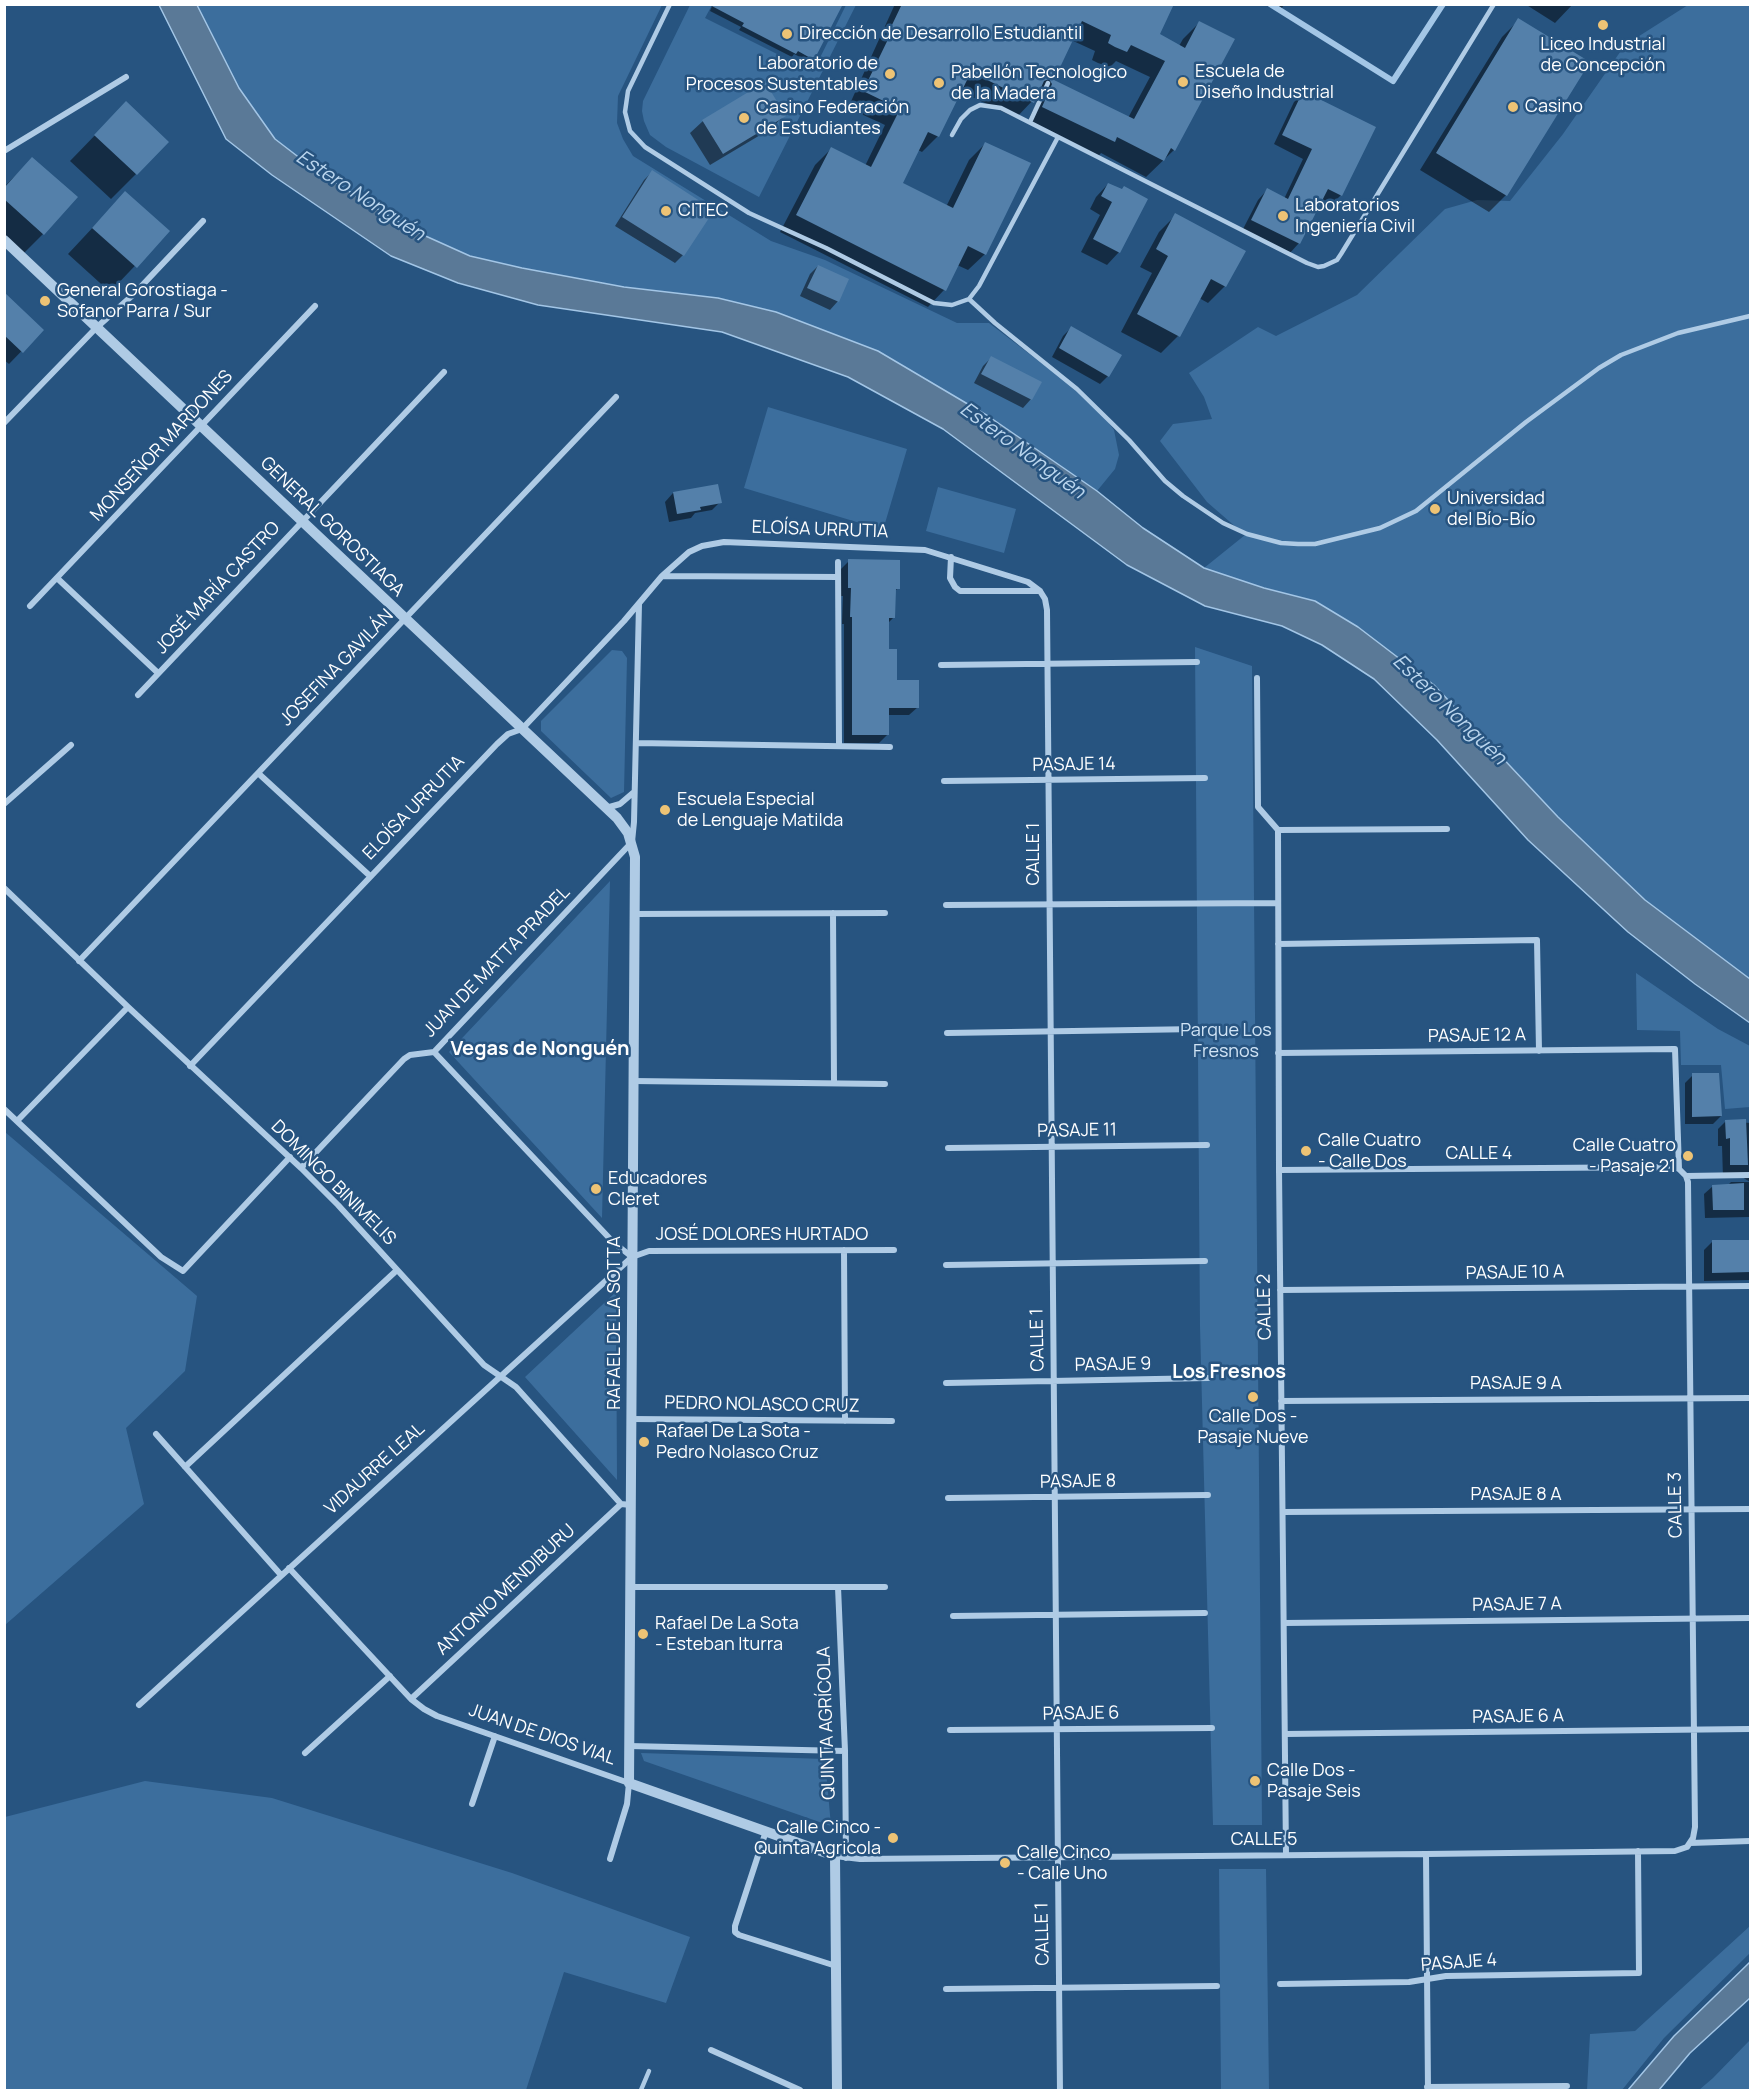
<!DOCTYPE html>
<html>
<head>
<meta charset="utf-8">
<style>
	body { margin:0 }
	#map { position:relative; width:1755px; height:2095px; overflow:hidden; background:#275480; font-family:Manrope,sans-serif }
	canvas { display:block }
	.frame { position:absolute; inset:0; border:6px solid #fff; pointer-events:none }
</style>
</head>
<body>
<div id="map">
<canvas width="1755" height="2095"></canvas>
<div class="frame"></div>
</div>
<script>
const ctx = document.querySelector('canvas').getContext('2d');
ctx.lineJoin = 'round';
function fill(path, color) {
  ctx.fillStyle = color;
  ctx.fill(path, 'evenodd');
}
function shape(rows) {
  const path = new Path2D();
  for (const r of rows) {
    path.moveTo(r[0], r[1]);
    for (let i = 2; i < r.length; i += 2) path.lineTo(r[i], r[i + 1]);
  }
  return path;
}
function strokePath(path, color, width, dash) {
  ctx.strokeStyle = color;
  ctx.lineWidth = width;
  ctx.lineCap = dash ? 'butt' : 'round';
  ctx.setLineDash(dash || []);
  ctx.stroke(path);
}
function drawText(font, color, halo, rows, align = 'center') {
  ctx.font = font + ' Manrope,sans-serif';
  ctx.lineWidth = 5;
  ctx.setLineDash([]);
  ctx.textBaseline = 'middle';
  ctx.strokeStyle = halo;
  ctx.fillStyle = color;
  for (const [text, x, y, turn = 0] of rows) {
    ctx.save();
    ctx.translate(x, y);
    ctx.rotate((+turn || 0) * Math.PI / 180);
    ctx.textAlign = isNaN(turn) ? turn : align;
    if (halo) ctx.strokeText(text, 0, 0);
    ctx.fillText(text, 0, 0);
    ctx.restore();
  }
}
fill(shape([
	[197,5,662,5,618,96,617,123,623,139,633,156,771,241,825,260,957,323,989,323,1095,404,1114,430,1119,455,1115,469,1097,491,988,416,878,351,776,312,718,298,624,287,522,268,470,256,410,229,318,172,275,139,239,88],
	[690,5,712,5,705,18,813,72,846,5,856,5,759,197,666,147,650,135,644,121,642,111,643,101],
	[1688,5,1750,5,1750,979,1645,900,1558,817,1474,726,1315,601,1264,588,1204,568,1245,535,1207,502,1160,441,1173,424,1212,419,1204,397,1189,373,1258,327,1276,336,1357,295,1445,209,1477,200,1510,201,1563,134,1625,45],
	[768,407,907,449,883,530,744,488],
	[938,487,1016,509,1004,553,926,531],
	[1195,647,1252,666,1262,1825,1213,1825,1200,1326],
	[612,650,622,651,627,658,624,792,611,798,541,731,541,721],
	[610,881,602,1218,449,1052],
	[1636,973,1718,1029,1750,1046,1750,1107,1725,1109,1721,1065,1681,1065,1680,1031,1637,1030],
	[5,1132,197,1296,185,1371,126,1428,144,1504,5,1625],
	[616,1292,617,1480,525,1377],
	[641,1753,825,1759,831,1826,644,1761],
	[145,1781,272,1798,512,1873,690,1937,666,2003,564,1972,526,2090,5,2090,5,1817],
	[1219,1869,1266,1869,1269,2090,1221,2090],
	[1750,1926,1750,1953,1664,2038,1622,2090,1587,2090,1590,2034,1635,2031],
	[1750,2040,1750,2090,1699,2090,1713,2078]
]), '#3c6e9d');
const water = shape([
	[159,5,197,5,239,88,275,139,318,172,410,229,470,256,522,268,624,287,718,298,776,312,878,351,988,416,1097,491,1143,528,1204,568,1264,588,1315,601,1358,627,1434,685,1558,817,1645,900,1750,979,1750,1023,1695,984,1628,932,1528,840,1437,740,1374,679,1322,645,1282,626,1205,606,1127,565,943,429,848,377,722,332,538,305,458,283,391,256,272,175,226,139,159,5],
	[1750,1962,1750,1998,1690,2053,1659,2090,1628,2090,1674,2036,1750,1962]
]);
fill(water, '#5a7997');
strokePath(water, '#a3c6e6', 1.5);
fill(shape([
	[713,4,813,59,810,62,794,54,792,57,739,30,741,27,710,11],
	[895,4,1169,4,1158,35,1179,46,1183,39,1200,22,1174,150,1146,177,1101,153,1097,158,1027,123,1037,102,1035,98,1016,118,960,91,938,136,922,152,918,150,901,184,946,207,969,160,986,143,985,254,968,270,957,265,944,290,928,307,780,232,815,165,831,149,865,166,885,125,848,108],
	[1071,40,1095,51,1092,60,1098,63,1110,67,1116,61,1150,77,1128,118,1052,81],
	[1267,4,1285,4,1279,11],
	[1525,4,1573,4,1555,23],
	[1519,20,1506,195,1489,212,1420,170,1502,37],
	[1304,93,1341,195,1332,204,1321,199,1299,243,1290,253,1243,229,1258,200,1267,190,1284,199,1303,159,1274,144,1294,102],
	[784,115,772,128,710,165,690,133,703,121],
	[101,129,136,174,111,199,70,161],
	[32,159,43,234,18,259,4,247,4,187],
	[652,172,683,255,675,263,615,226,644,180],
	[1108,184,1121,191,1119,252,1107,265,1081,252,1100,215,1090,209,1096,197],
	[125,193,168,231,110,292,68,254],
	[1176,215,1225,286,1208,303,1199,298,1178,336,1161,353,1121,332,1152,273,1140,267,1159,232],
	[818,266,838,301,830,310,800,296,810,274],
	[4,294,42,330,9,364,4,360],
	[1071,328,1108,376,1100,384,1052,357,1063,336],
	[991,358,1031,399,1023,408,974,383,983,366],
	[673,493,720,502,712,510,695,513,691,518,669,522,665,502],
	[849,561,898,588,894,592,894,617,888,623,887,650,895,681,918,707,909,715,888,715,888,734,879,743,844,743,844,624,842,624,843,596,841,596,841,569],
	[1693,1075,1721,1116,1713,1124,1685,1124,1685,1083],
	[1726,1121,1750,1123,1750,1280,1704,1281,1704,1250,1712,1242,1750,1241,1749,1217,1705,1218,1704,1194,1713,1186,1727,1186,1731,1182,1750,1182,1742,1177,1723,1178,1722,1146,1718,1146,1718,1129]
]), '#0007');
strokePath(shape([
	[1270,4,1393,81,1443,4]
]), '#a3c6e6', 6);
fill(shape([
	[708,4,843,4,814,60,798,51,796,54,742,26,744,23],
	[902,4,1174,4,1160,34,1185,48,1199,21,1235,39,1175,151,1171,148,1164,161,1117,137,1115,142,1042,107,1052,84,1049,79,1044,81,1034,103,971,72,939,137,928,132,903,183,953,208,985,142,1031,163,986,255,968,246,946,291,796,215,831,147,871,167,900,109,863,91,893,29,891,27],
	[1082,21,1111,35,1108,43,1115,47,1127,52,1131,45,1165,61,1134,119,1054,80],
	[1518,18,1590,62,1507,196,1436,153],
	[765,82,786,116,723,154,702,120],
	[1303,91,1376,127,1342,196,1328,189,1300,244,1251,220,1267,188,1288,199,1312,149,1282,135],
	[126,101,169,142,137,175,94,135],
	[32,157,78,197,44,235,4,199,4,188],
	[652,170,709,207,704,215,709,218,684,256,622,217],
	[1108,183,1122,189,1124,186,1148,199,1120,253,1093,239,1112,202,1101,196],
	[125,191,170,231,137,268,92,228],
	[1175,213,1246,251,1226,287,1211,279,1180,337,1137,314,1168,256,1156,249],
	[818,265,849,279,839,302,807,288],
	[4,292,44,330,23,353,4,335],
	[1071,326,1122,355,1109,377,1059,348],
	[991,356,1042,382,1032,400,981,374],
	[718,484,722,503,700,507,701,510,677,514,673,492],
	[848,559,900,560,900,589,896,589,895,618,889,618,889,649,897,649,897,680,919,680,919,708,889,708,889,735,852,735,852,617,850,617,851,588,848,588],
	[1692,1073,1719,1073,1722,1116,1692,1117],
	[1746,1119,1748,1165,1730,1165,1730,1138,1726,1139,1725,1120],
	[1744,1183,1744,1210,1713,1210,1712,1185],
	[1712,1240,1750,1240,1750,1272,1712,1273]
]), '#5480aa');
strokePath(shape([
	[670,4,628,91,625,112,630,131,645,147,749,213,826,248,934,303,952,305,969,299,979,286,1058,137],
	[1030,122,1048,83],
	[952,135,961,119,970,110,980,105,1001,108,1307,263,1318,267,1324,266,1337,260,1341,254,1494,4],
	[969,299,995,323,1077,389,1129,440,1165,481,1183,496,1223,523,1247,534,1281,543,1298,544,1315,544,1380,528,1416,511,1526,422,1599,368,1621,355,1678,333,1750,316],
	[641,2090,649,2071]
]), '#afcbe5', 4.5);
strokePath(shape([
	[4,151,126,77],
	[4,423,96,328,134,294,203,221],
	[951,557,950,578,955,587,960,591,1040,591],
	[838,562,839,746],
	[663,576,838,577],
	[57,578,158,673],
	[30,606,315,306],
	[941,665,1197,662],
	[1257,678,1258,807,1278,830],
	[138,695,444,372],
	[636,743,890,747],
	[258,773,370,876],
	[944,781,1205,778],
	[4,804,71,745],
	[606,808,620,804,634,792],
	[1278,830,1279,1170,1286,1854],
	[1278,830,1447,829],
	[4,888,128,1007,301,1168,338,1205,484,1365,516,1387,621,1504,631,1505],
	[946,905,1278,903],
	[833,913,834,1083],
	[634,914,885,913],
	[1278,944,1537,940,1539,1051],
	[79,961,616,397],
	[947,1033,1199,1029],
	[434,1052,613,1242,632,1257],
	[1278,1053,1675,1049,1679,1169],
	[190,1066,497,744,508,734,522,729,624,621,662,576,689,552,702,546,724,542,925,550,1028,582,1040,591,1045,599,1047,610,1060,2090],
	[633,1081,885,1084],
	[4,1109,161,1257,183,1271,290,1157],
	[17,1121,128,1007],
	[948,1148,1207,1145],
	[301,1168,404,1059,410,1055,434,1052,632,842,634,822,639,604],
	[1279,1170,1674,1167,1679,1169],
	[1686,1176,1750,1175],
	[844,1250,845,1421],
	[946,1265,1205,1261],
	[1280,1290,1750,1286],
	[946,1383,1208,1378],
	[1281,1401,1750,1398],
	[631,1419,892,1421],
	[156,1434,281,1575],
	[185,1467,397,1270],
	[948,1498,1208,1495],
	[1283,1512,1750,1509],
	[289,1568,411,1699,424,1709,437,1716,629,1783,627,1804,610,1859],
	[630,1587,885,1587],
	[838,1587,845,1751,846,1858],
	[953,1616,1205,1613],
	[1284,1623,1750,1618],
	[411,1699,621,1504],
	[139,1705,632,1257,649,1251,894,1250],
	[950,1730,1212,1728],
	[1285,1734,1750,1729],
	[629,1746,845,1751],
	[305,1753,390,1676],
	[472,1804,495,1736],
	[766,1831,735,1926,735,1932,739,1935,836,1966],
	[1690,1843,1750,1841],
	[1426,1854,1428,2090],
	[835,1856,860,1859,1426,1854,1675,1851,1687,1847,1693,1838,1695,1827,1688,1182,1686,1176,1679,1169],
	[1280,1984,1409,1982,1446,1976,1639,1973,1638,1851],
	[946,1989,1217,1986],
	[711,2050,800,2090],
	[1427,2087,1567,2086]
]), '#afcbe5', 6);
strokePath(shape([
	[4,240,617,818,628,833,635,857,629,1783,835,1856,837,2090]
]), '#afcbe5', 10);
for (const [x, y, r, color] of [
	[1603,25,6,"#edc375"],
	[787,34,6,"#edc375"],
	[890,74,6,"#edc375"],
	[1183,82,6,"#edc375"],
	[939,83,6,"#edc375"],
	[1513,107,6,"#edc375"],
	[744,118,6,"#edc375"],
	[666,211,6,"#edc375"],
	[1283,216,6,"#edc375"],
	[45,301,6,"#edc375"],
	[1435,509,6,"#edc375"],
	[665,810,6,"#edc375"],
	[1306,1151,6,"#edc375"],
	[1688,1156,6,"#edc375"],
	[596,1189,6,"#edc375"],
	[1253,1397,6,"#edc375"],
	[644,1442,6,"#edc375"],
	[643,1634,6,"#edc375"],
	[1255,1781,6,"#edc375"],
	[893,1838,6,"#edc375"],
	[1005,1863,6,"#edc375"]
]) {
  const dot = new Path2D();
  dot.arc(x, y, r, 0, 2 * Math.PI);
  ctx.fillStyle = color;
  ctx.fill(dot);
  strokePath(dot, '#275480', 2);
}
drawText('18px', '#fff', '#275480', [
	["Dirección de Desarrollo Estudiantil",799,34],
	["Liceo Industrial",1603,45,"center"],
	["de Concepción",1603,66,"center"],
	["Laboratorio de",878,64,"right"],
	["Procesos Sustentables",878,85,"right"],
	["Escuela de",1195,72],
	["Diseño Industrial",1195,93],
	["Pabellón Tecnologico",951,73],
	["de la Madera",951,94],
	["Casino",1525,107],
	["Casino Federación",756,108],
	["de Estudiantes",756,129],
	["Laboratorios",1295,206],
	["Ingeniería Civil",1295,227],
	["CITEC",678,211],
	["General Gorostiaga -",57,291],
	["Sofanor Parra / Sur",57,312],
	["Universidad",1447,499],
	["del Bío-Bío",1447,520],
	["Escuela Especial",677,800],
	["de Lenguaje Matilda",677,821],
	["Calle Cuatro",1318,1141],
	["- Calle Dos",1318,1162],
	["Calle Cuatro",1676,1146,"right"],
	["- Pasaje 21",1676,1167,"right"],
	["Educadores",608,1179],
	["Cleret",608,1200],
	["Calle Dos -",1253,1417,"center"],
	["Pasaje Nueve",1253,1438,"center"],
	["Rafael De La Sota -",656,1432],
	["Pedro Nolasco Cruz",656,1453],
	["Rafael De La Sota",655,1624],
	["- Esteban Iturra",655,1645],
	["Calle Dos -",1267,1771],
	["Pasaje Seis",1267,1792],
	["Calle Cinco -",881,1828,"right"],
	["Quinta Agricola",881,1849,"right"],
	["Calle Cinco",1017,1853],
	["- Calle Uno",1017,1874]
], 'left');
drawText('18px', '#fff', '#275480', [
	["MONSEÑOR MARDONES",162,446,-47],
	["GENERAL GOROSTIAGA",332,527,44],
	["ELOÍSA URRUTIA",820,530,2],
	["JOSÉ MARÍA CASTRO",218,588,-47],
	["JOSEFINA GAVILÁN",337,668,-46],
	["PASAJE 14",1074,765,-1],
	["ELOÍSA URRUTIA",414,808,-46],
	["CALLE 1",1034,854,-90],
	["JUAN DE MATTA PRADEL",497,962,-46],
	["PASAJE 12 A",1477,1036,-1],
	["PASAJE 11",1077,1131,-1],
	["CALLE 4",1479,1154],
	["DOMINGO BINIMELIS",333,1183,45],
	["JOSÉ DOLORES HURTADO",762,1235],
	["PASAJE 10 A",1515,1273,-1],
	["CALLE 2",1265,1307,-91],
	["RAFAEL DE LA SOTTA",615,1323,-90],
	["CALLE 1",1038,1340,-91],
	["PASAJE 9",1113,1365,-1],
	["PASAJE 9 A",1516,1384],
	["PEDRO NOLASCO CRUZ",762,1405,1],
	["VIDAURRE LEAL",375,1469,-42],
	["PASAJE 8",1078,1482,-1],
	["PASAJE 8 A",1516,1495],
	["CALLE 3",1676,1505,-91],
	["ANTONIO MENDIBURU",506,1590,-43],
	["PASAJE 7 A",1517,1605,-1],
	["PASAJE 6",1081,1714,-1],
	["PASAJE 6 A",1518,1717,-1],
	["QUINTA AGRÍCOLA",827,1723,-92],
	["JUAN DE DIOS VIAL",542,1735,19],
	["CALLE 5",1264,1840],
	["CALLE 1",1043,1934,-91],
	["PASAJE 4",1459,1963,-4]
]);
drawText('18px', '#d1e4f5', '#275480', [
	["Parque Los",1226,1031],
	["Fresnos",1226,1052]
]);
drawText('italic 20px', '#bad5ed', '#275480', [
	["Estero Nonguén",360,196,33],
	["Estero Nonguén",1022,451,36],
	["Estero Nonguén",1449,710,44]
]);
drawText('bold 20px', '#fff', '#275480', [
	["Vegas de Nonguén",540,1049],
	["Los Fresnos",1229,1372]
]);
</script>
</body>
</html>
